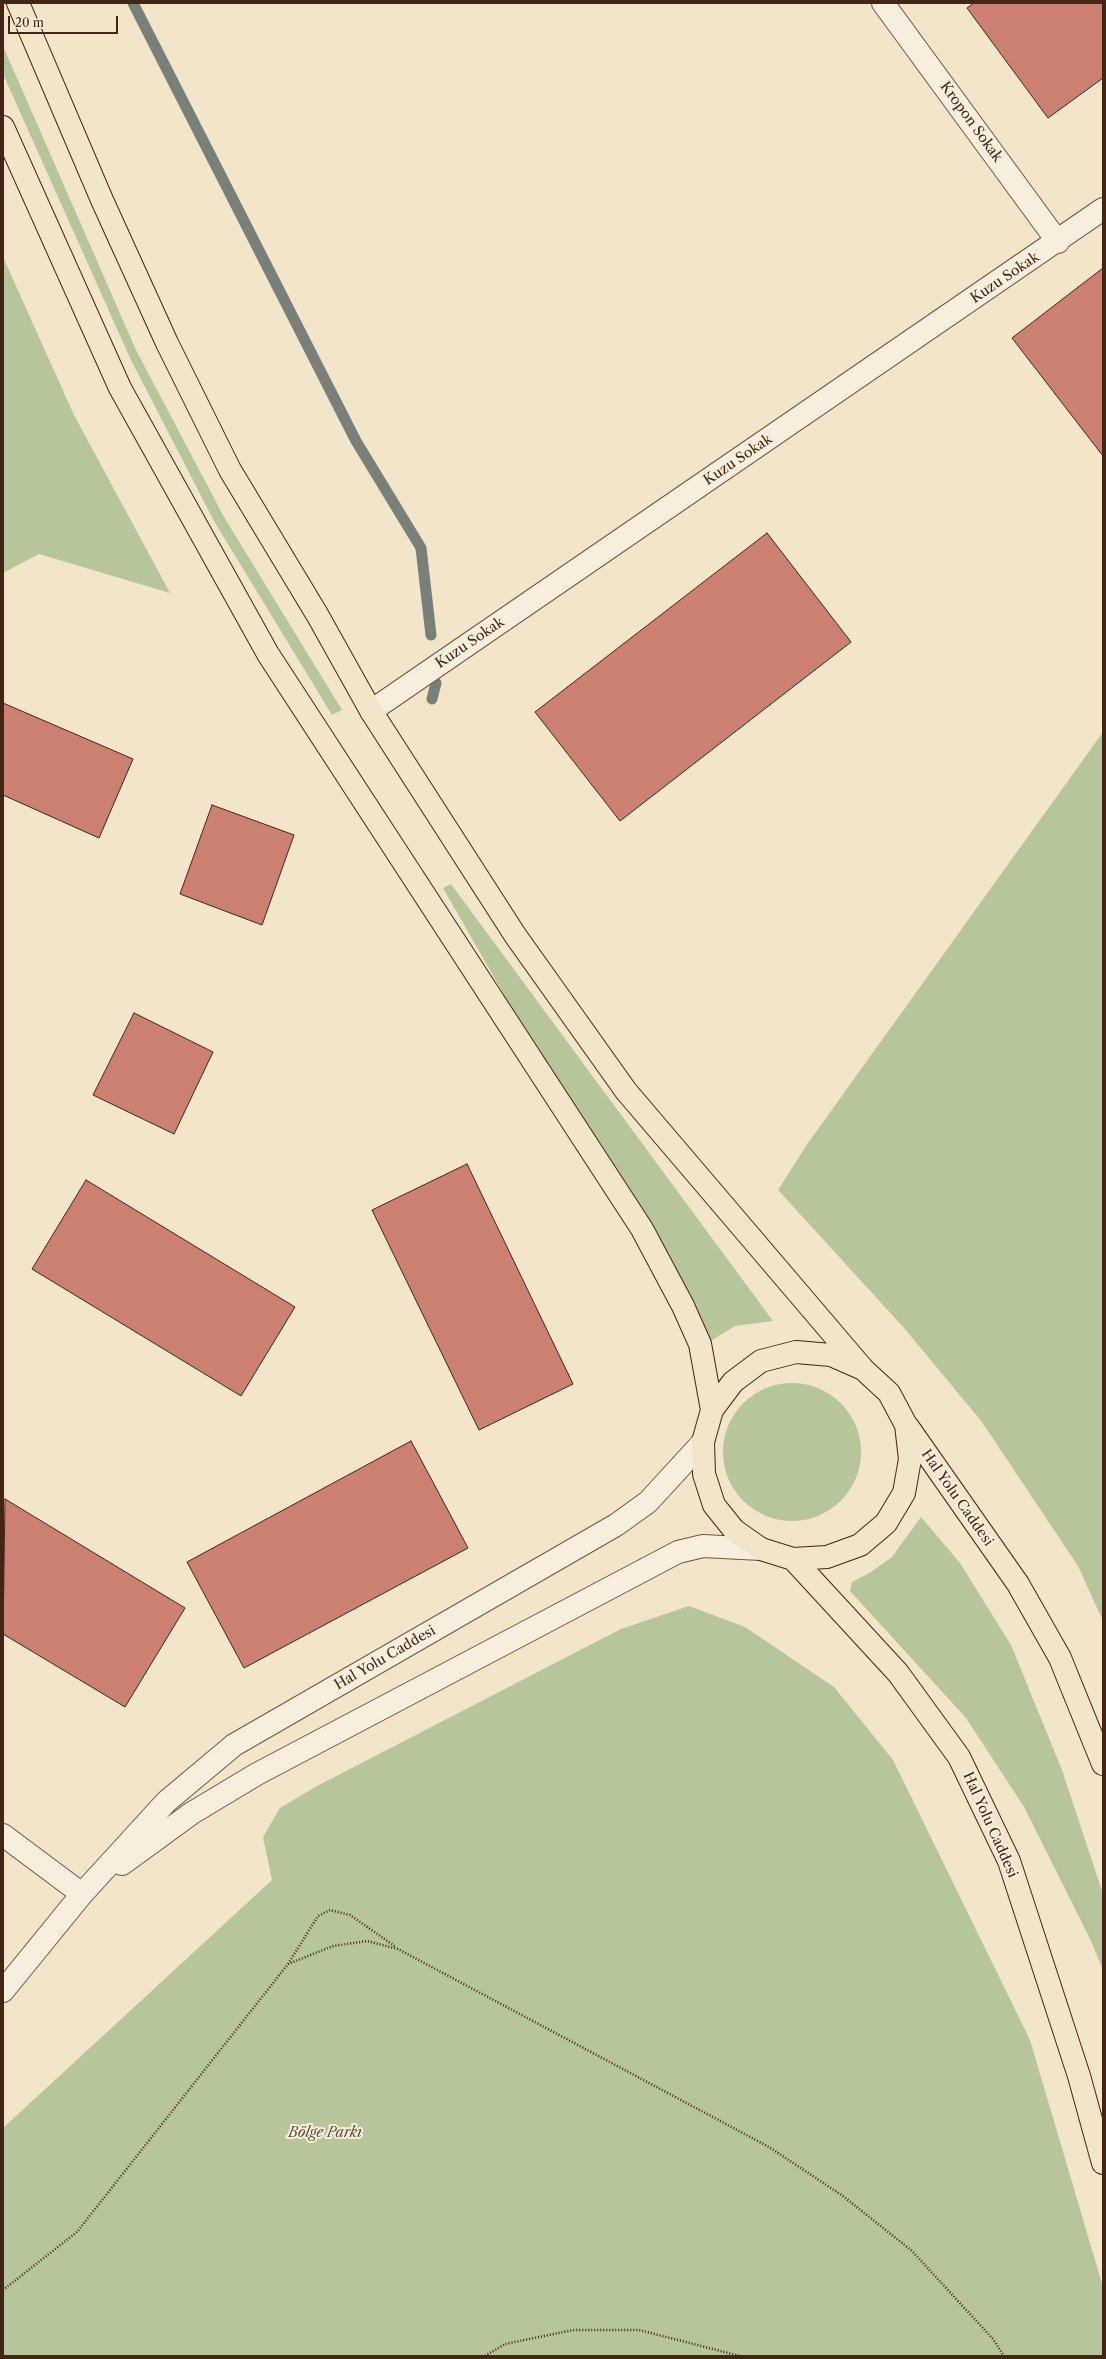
<!DOCTYPE html>
<html>
<head>
<meta charset="utf-8">
<style>
	body { margin:0 }
	#map { position:relative; width:1106px; height:2359px; overflow:hidden; background:#f3e5ca; font-family:"Libre Caslon Text",serif }
	canvas { display:block }
	.frame { position:absolute; inset:0; border:4px solid #422514; pointer-events:none }
	.scale { position:absolute; left:8px; top:16px; width:110px; height:18px; box-sizing:border-box; border:2px solid #422514; border-top:0; padding-left:5px; font-size:12px; line-height:14px; white-space:nowrap; color:#422514; -webkit-text-stroke:3px #f7eedd; paint-order:stroke }
</style>
</head>
<body>
<div id="map">
<canvas width="1106" height="2359"></canvas>
<div class="frame"></div>
<div class="scale">20 m</div>
</div>
<script>
const ctx = document.querySelector('canvas').getContext('2d');
ctx.lineJoin = 'round';
function fill(path, color) {
  ctx.fillStyle = color;
  ctx.fill(path, 'evenodd');
}
function shape(rows) {
  const path = new Path2D();
  for (const r of rows) {
    if (r.length === 3) {
      path.moveTo(r[0] + r[2], r[1]);
      path.arc(r[0], r[1], r[2], 0, 2 * Math.PI);
      continue;
    }
    path.moveTo(r[0], r[1]);
    for (let i = 2; i < r.length; i += 2) path.lineTo(r[i], r[i + 1]);
  }
  return path;
}
function strokePath(path, color, width, dash) {
  ctx.strokeStyle = color;
  ctx.lineWidth = width;
  ctx.lineCap = dash ? 'butt' : 'round';
  ctx.setLineDash(dash || []);
  ctx.stroke(path);
}
function drawText(font, color, halo, rows, align = 'center') {
  ctx.font = font + ' "Libre Caslon Text",serif';
  ctx.lineWidth = 4;
  ctx.setLineDash([]);
  ctx.textBaseline = 'middle';
  ctx.strokeStyle = halo;
  ctx.fillStyle = color;
  for (const [text, x, y, turn = 0] of rows) {
    ctx.save();
    ctx.translate(x, y);
    ctx.rotate((+turn || 0) * Math.PI / 180);
    ctx.textAlign = isNaN(turn) ? turn : align;
    if (halo) ctx.strokeText(text, 0, 0);
    ctx.fillText(text, 0, 0);
    ctx.restore();
  }
}
fill(shape([
	[3,46,136,350,224,517,342,710,332,715,214,521,130,358,3,74],
	[3,257,74,415,170,593,39,554,3,573],
	[1103,732,1103,1621,1078,1566,982,1422,904,1328,778,1190,808,1143],
	[451,884,773,1321,735,1326,704,1345,443,888],
	[792,1452,69],
	[921,1517,960,1563,1011,1645,1062,1770,1103,1894,1103,1970,1091,1941,1024,1807,966,1718,850,1591,852,1582,871,1572,892,1557],
	[689,1606,745,1627,834,1687,893,1760,1030,2040,1103,2287,1103,2356,3,2356,3,2128,272,1880,263,1837,280,1808,317,1786,621,1629]
]), '#b7c59a');
strokePath(shape([
	[133,3,356,441,421,548,431,635],
	[432,699,436,683]
]), '#798079', 11);
const building = shape([
	[974,3,1103,3,1103,78,1048,118,967,8,974,3],
	[1103,268,1103,456,1012,338,1103,268],
	[767,533,851,642,620,821,535,712,767,533],
	[3,703,133,759,99,838,3,795,3,703],
	[212,805,294,835,262,925,180,894,212,805],
	[134,1013,213,1052,174,1134,93,1095,134,1013],
	[467,1164,573,1384,479,1430,372,1210,467,1164],
	[86,1180,295,1307,241,1396,32,1269,86,1180],
	[411,1441,468,1548,244,1668,187,1562,411,1441],
	[5,1499,185,1608,125,1707,3,1634,5,1499]
]);
fill(building, '#cc8072');
strokePath(building, '#422514', 1);
const minor = shape([
	[883,3,1058,242],
	[371,711,1103,209],
	[3,1835,82,1894],
	[122,1864,192,1813,257,1774,678,1552,703,1546,761,1549],
	[3,1991,82,1894,166,1802,234,1745,616,1525,648,1502,703,1442]
]);
const major = shape([
	[18,3,102,200,167,343,230,470,318,616,371,711,515,935,626,1091,863,1369,889,1393,906,1425,910,1459,904,1493,886,1523,860,1545,827,1557,793,1559,761,1549,734,1530,714,1505,704,1474,703,1442,712,1410,733,1382,761,1361,796,1352,831,1355,863,1369],
	[3,127,120,388,268,654,642,1229,683,1306,700,1344,712,1410],
	[908,1427,1018,1584,1060,1658,1103,1764],
	[793,1559,898,1673,959,1757,1009,1861,1079,2076,1103,2163]
]);
strokePath(minor, '#6e5542', 24);
strokePath(major, '#422514', 24);
strokePath(shape([
	[288,1964,318,1916,330,1910,350,1915,396,1947],
	[3,2290,77,2232,288,1964,333,1946,367,1941,398,1949,769,2147,843,2196,912,2251,993,2339,1004,2356],
	[485,2356,505,2344,573,2330,639,2330,740,2356]
]), '#422514', 2.5, [1, 2]);
strokePath(minor, '#f7eedd', 22);
strokePath(major, '#f3e5ca', 22);
drawText('14px', '#422514', '#f7eedd', [
	["Kropon Sokak",971,122,54],
	["Kuzu Sokak",1005,278,-34],
	["Kuzu Sokak",738,460,-34],
	["Kuzu Sokak",470,643,-34],
	["Hal Yolu Caddesi",957,1498,55],
	["Hal Yolu Caddesi",385,1658,-30],
	["Hal Yolu Caddesi",990,1825,66]
]);
drawText('italic 14px', '#5f4d36', '#f7eedd', [
	["Bölge Parkı",325,2133]
]);
</script>
</body>
</html>
